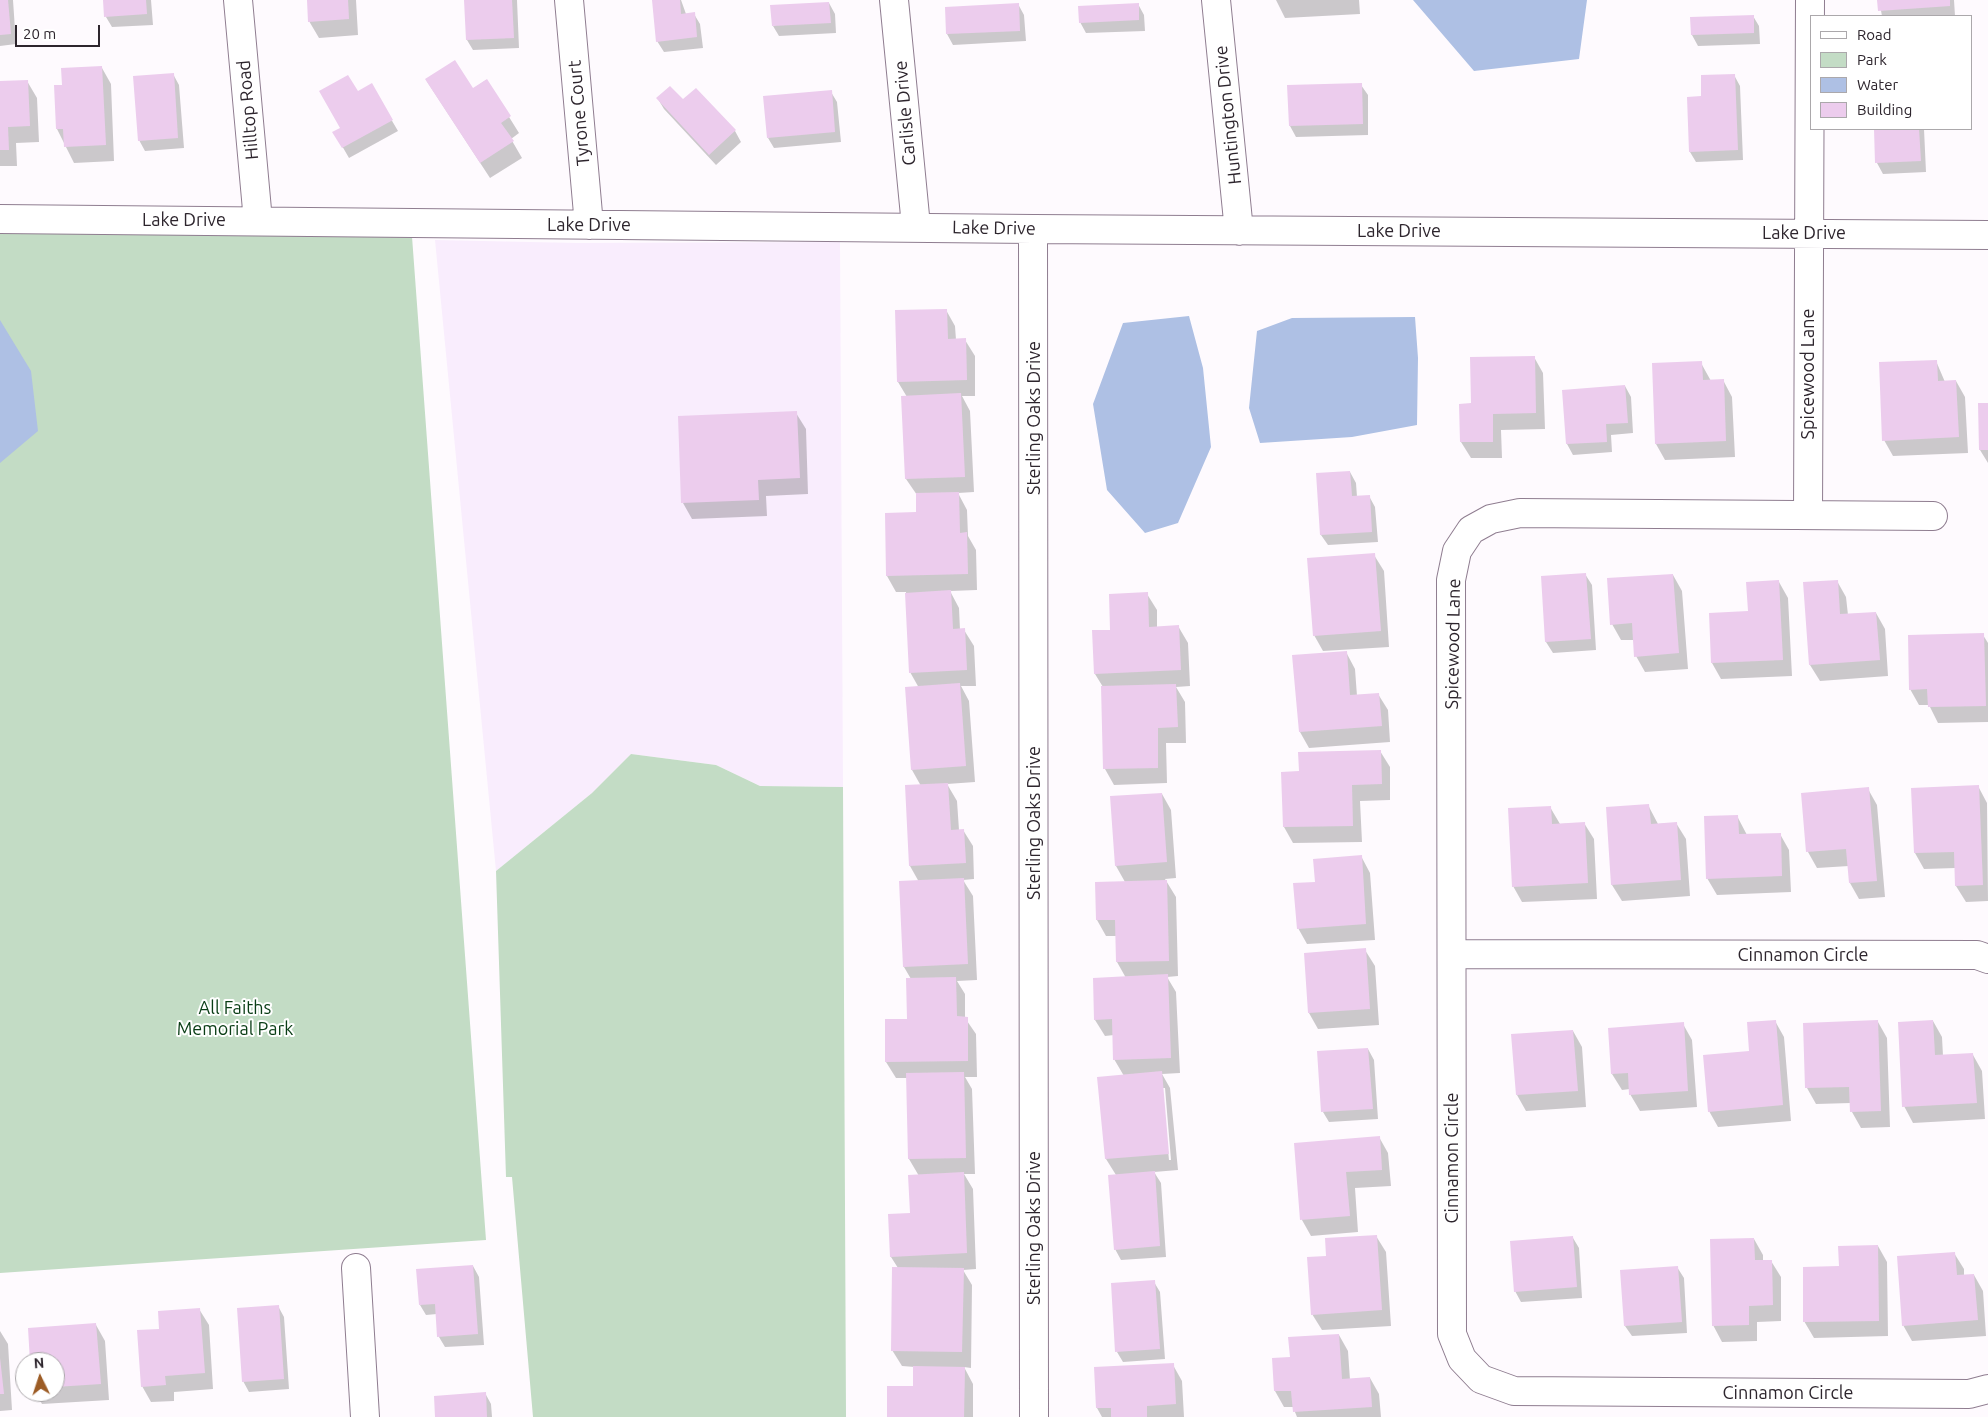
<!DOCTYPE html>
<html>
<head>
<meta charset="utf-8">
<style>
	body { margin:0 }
	#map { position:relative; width:1988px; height:1417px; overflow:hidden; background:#fefafe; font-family:Ubuntu,sans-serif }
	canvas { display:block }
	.legend { position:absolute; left:1810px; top:15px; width:162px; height:115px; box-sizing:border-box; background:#fff; border:1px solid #aba8ab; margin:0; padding:6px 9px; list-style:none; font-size:15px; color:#2d252d }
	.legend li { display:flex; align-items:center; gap:10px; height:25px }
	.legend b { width:25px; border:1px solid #aba8ab }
	.north { position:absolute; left:15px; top:1352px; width:50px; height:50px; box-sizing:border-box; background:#fff; border:1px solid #aba8ab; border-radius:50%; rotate:356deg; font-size:14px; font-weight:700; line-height:20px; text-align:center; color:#2d252d }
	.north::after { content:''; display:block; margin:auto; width:18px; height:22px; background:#9c5c25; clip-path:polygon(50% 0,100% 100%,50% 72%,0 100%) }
	.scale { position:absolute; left:15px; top:25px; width:85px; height:22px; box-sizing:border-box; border:2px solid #2d252d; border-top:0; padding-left:6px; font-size:15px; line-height:18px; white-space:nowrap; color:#2d252d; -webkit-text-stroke:4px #fff; paint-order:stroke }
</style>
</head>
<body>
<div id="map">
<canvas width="1988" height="1417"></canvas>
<ul class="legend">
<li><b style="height:6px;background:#fff"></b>Road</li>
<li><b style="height:14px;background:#c3dcc5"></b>Park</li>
<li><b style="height:14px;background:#aec0e4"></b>Water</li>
<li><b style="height:14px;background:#eccced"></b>Building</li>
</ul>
<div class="north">N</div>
<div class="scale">20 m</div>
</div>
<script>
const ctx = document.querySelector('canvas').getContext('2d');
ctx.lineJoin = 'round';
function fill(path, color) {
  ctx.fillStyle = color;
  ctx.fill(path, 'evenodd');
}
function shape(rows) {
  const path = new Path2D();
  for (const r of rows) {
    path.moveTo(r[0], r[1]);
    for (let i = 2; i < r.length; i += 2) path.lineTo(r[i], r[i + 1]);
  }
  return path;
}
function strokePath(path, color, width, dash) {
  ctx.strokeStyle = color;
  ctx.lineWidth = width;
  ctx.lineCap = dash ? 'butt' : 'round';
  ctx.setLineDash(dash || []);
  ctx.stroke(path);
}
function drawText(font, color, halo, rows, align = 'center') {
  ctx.font = font + ' Ubuntu,sans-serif';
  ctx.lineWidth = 4;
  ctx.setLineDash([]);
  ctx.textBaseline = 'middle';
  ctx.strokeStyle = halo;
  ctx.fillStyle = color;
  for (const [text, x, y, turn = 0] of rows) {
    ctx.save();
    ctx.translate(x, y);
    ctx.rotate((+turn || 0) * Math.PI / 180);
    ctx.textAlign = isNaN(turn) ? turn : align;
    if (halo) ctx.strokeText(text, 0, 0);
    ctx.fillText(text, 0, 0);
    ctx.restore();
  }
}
fill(shape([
	[435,240,577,243,840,242,843,787,760,786,716,765,631,754,592,793,496,871]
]), '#f9edfd');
fill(shape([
	[0,219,411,223,486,1240,0,1273],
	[631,754,716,765,760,786,843,787,846,1417,533,1417,512,1177,506,1177,496,871,592,793]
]), '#c3dcc5');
fill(shape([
	[1413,0,1587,0,1579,59,1474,71],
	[1189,316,1203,368,1211,447,1178,523,1145,533,1107,490,1093,404,1123,323],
	[1415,317,1418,358,1417,425,1352,437,1260,443,1249,408,1257,331,1292,318],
	[0,320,31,371,38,431,0,463]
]), '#aec0e4');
fill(shape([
	[0,0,13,0,16,44,0,46],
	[104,0,151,0,153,25,112,27,106,17],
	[308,0,356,0,358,35,319,38,309,21],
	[466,0,517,0,519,48,473,50,467,40],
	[653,0,681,0,686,14,694,14,700,24,703,48,664,52,657,41],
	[1276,0,1359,0,1360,14,1285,18],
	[1879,0,1954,0,1955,16,1882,16],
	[829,3,835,14,836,33,779,36,773,26],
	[1018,4,1024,15,1026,41,953,45,947,34],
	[1138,4,1144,15,1145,31,1086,33,1080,22],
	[1753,16,1759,26,1760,44,1698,46,1692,35,1691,18],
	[102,68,111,84,114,161,74,163,57,129,55,86,63,86],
	[173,74,179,85,184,148,145,151,139,140],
	[1734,75,1740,86,1743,160,1696,162,1690,152,1702,98],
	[426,80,473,89,486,80,519,133,511,139,522,158,490,178],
	[27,81,37,98,39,142,16,143,17,166,0,166,0,83],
	[371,85,398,131,349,158,334,132,342,128],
	[1361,85,1368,95,1368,135,1296,137,1290,126],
	[696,89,735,131,741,142,716,165,664,109,658,99,683,101],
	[831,92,837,102,841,142,774,148,768,138],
	[1875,129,1924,129,1926,172,1883,174,1877,163],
	[946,310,955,326,956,340,965,340,975,356,975,396,962,396,970,411,974,492,958,493,967,510,968,536,976,550,977,590,950,591,959,608,960,630,964,630,974,646,976,686,961,686,969,701,975,782,947,784,957,801,959,830,963,830,973,846,974,879,963,880,973,896,977,980,957,981,965,994,965,1018,976,1034,977,1077,965,1077,972,1089,975,1174,964,1174,973,1189,976,1269,963,1270,972,1285,971,1368,964,1367,973,1384,973,1417,889,1417,914,1388,915,1367,902,1366,892,1350,898,1268,891,1257,889,1215,912,1214,919,1176,909,1159,907,1078,896,1078,886,1062,908,1020,911,979,904,967,919,882,910,866,921,786,912,770,919,688,910,672,906,592,896,592,887,576,886,514,918,513,917,495,906,479,907,397,898,382],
	[1534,357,1543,373,1545,429,1501,430,1502,458,1471,458,1461,442,1460,405,1473,405],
	[1936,361,1945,382,1956,381,1965,397,1968,453,1893,456,1884,440],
	[1701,363,1711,381,1723,380,1732,397,1735,457,1665,460,1656,444],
	[1625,386,1631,397,1633,433,1611,435,1612,452,1573,455,1567,444,1564,391],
	[1979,404,1988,404,1988,463,1980,450],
	[796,413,806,429,808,494,766,496,767,516,692,519,683,503],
	[1350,472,1356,483,1357,497,1369,496,1375,507,1378,542,1328,545,1321,535],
	[1374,555,1384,571,1389,647,1323,651,1314,635],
	[1585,574,1592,585,1596,650,1553,653,1546,642,1542,577],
	[1673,575,1682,591,1688,669,1645,672,1636,656,1634,640,1621,640,1612,624],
	[1837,581,1846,597,1848,615,1876,613,1885,629,1888,676,1820,681,1810,665],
	[1779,582,1788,598,1792,676,1721,679,1712,663,1710,614,1749,613],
	[1147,594,1157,610,1157,628,1178,626,1188,643,1190,686,1176,687,1185,702,1186,743,1166,743,1167,783,1114,785,1105,769,1103,687,1095,674,1111,631],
	[1983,635,1988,643,1988,722,1938,723,1929,705,1919,705,1910,689],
	[1346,652,1355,669,1357,696,1378,694,1388,710,1390,742,1309,748,1300,732],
	[1380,751,1390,767,1390,800,1360,801,1362,842,1293,843,1284,827],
	[1978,786,1987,803,1988,901,1966,902,1956,886,1956,868,1924,869,1915,853,1912,789],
	[1868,789,1877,805,1885,897,1859,899,1850,883,1849,866,1817,868,1808,852,1802,794],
	[1162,794,1171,810,1176,878,1165,879,1176,897,1178,976,1167,977,1176,992,1180,1073,1162,1074,1170,1088,1178,1170,1154,1172,1161,1183,1166,1257,1121,1260,1115,1249,1116,1175,1106,1159,1099,1078,1124,1076,1114,1059,1114,1035,1105,1036,1095,1020,1126,978,1117,962,1116,936,1106,936,1097,920,1096,883,1125,882,1116,866],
	[1162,1088,1165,1088,1171,1160,1169,1160],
	[1648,805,1658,824,1676,823,1686,839,1690,896,1622,901,1612,885,1607,808],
	[1550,807,1560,824,1584,823,1594,839,1597,899,1522,902,1513,886],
	[1737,816,1747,835,1780,834,1789,850,1791,892,1717,895,1707,878],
	[1361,856,1370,873,1375,940,1307,944,1298,928,1316,883],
	[1365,950,1375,966,1379,1025,1318,1029,1309,1013],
	[1775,1021,1784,1037,1791,1121,1718,1127,1709,1111],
	[1933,1021,1942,1037,1943,1056,1973,1055,1982,1071,1985,1119,1913,1123,1904,1106],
	[1878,1022,1887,1038,1890,1127,1861,1128,1852,1112,1851,1103,1816,1104,1807,1088],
	[1683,1024,1692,1040,1697,1107,1640,1111,1630,1094,1630,1089,1622,1090,1612,1074],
	[1573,1031,1582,1047,1586,1107,1526,1111,1517,1095],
	[1368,1049,1374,1060,1378,1119,1329,1122,1323,1112],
	[1379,1137,1388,1153,1391,1186,1355,1188,1358,1232,1311,1236,1302,1220,1295,1144],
	[1376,1236,1386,1252,1391,1326,1322,1330,1312,1314,1327,1257],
	[1573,1238,1579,1248,1582,1298,1521,1302,1515,1291],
	[1754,1239,1763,1255,1763,1261,1771,1261,1781,1277,1781,1321,1757,1322,1757,1341,1722,1342,1713,1325],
	[1878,1246,1887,1262,1888,1336,1814,1338,1804,1321,1840,1268],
	[1954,1253,1964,1269,1964,1276,1974,1275,1983,1291,1986,1336,1912,1341,1903,1325],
	[473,1266,479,1277,484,1345,445,1347,439,1337,437,1314,426,1315,420,1305],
	[1677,1267,1684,1278,1687,1333,1632,1336,1625,1326],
	[1154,1282,1160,1292,1165,1359,1123,1362,1117,1352],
	[278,1306,284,1317,289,1389,249,1392,243,1381],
	[199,1309,209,1325,213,1389,174,1392,174,1401,151,1402,142,1386,160,1330],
	[96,1325,105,1341,109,1400,42,1404,35,1392,55,1392,55,1362,31,1362],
	[0,1331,8,1344,12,1410,0,1411],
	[1339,1335,1348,1351,1350,1380,1370,1378,1379,1394,1381,1417,1297,1417,1293,1407,1284,1407,1275,1391,1291,1358],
	[1173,1365,1182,1381,1184,1417,1102,1417,1097,1408,1096,1368],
	[485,1393,491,1404,492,1417,436,1417]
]), '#0003');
fill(shape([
	[0,0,8,0,11,34,0,35],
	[103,0,146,0,147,14,104,17],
	[307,0,348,0,349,19,308,22],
	[464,0,512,0,514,38,466,40],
	[652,0,680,0,681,14,695,12,697,37,656,42],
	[1877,0,1950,0,1950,6,1878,11],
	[829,2,831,23,772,26,770,5],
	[1019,3,1020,31,946,34,945,7],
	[1139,3,1139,20,1079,23,1078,6],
	[1754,15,1754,33,1691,35,1690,17],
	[455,60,473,88,487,79,511,116,501,123,514,141,480,163,425,79],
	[102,66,106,145,64,147,63,129,56,129,54,85,62,85,61,68],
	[174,73,178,138,138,141,133,76],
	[1735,74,1738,150,1689,152,1687,97,1701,96,1701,75],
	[348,75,358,91,372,83,393,120,342,148,332,132,340,128,319,91],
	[28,80,30,126,8,127,9,150,0,150,0,81],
	[1362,83,1363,124,1289,126,1287,85],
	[670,86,683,99,696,88,736,130,709,155,656,98],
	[832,90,835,132,767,138,763,96],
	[1874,129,1919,129,1921,161,1875,163],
	[947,309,948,339,966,338,967,380,897,382,895,310],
	[1535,356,1536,413,1493,414,1493,442,1460,442,1459,404,1471,403,1470,357],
	[1937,360,1938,381,1956,380,1959,437,1882,441,1879,362],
	[1702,361,1703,380,1724,379,1726,441,1655,444,1652,363],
	[1625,385,1628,423,1606,424,1607,442,1566,444,1562,390],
	[961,393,965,477,905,479,901,396],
	[1978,403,1988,403,1988,450,1979,450],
	[797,411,800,478,758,480,759,500,681,503,678,416],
	[1350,471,1352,496,1370,495,1372,532,1320,535,1316,473],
	[959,492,960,533,967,532,968,574,886,576,885,513,916,512,916,493],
	[1375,553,1381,631,1313,636,1307,558],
	[1586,573,1591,639,1545,642,1541,576],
	[1673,574,1679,653,1634,657,1632,623,1610,625,1607,578],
	[1779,580,1783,660,1711,663,1709,613,1748,611,1746,582],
	[1838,580,1840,614,1876,612,1880,660,1809,665,1803,582],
	[951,590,953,629,965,628,967,670,909,673,905,593],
	[1148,592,1149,627,1179,625,1181,670,1094,674,1092,630,1110,630,1109,594],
	[1984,633,1986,706,1928,707,1927,689,1909,690,1908,635],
	[1347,651,1350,695,1379,693,1382,726,1299,732,1292,655],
	[960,683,966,766,911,770,905,687],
	[1176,684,1178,727,1158,728,1158,768,1103,769,1101,686],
	[1381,750,1382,784,1352,785,1353,826,1283,827,1281,772,1299,771,1298,752],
	[948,783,951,830,964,829,966,863,909,866,905,785],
	[1979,785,1983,885,1955,886,1954,852,1914,853,1911,788],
	[1869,787,1877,881,1849,883,1846,849,1806,852,1801,793],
	[1162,793,1167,862,1115,866,1110,796],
	[1649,804,1651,824,1677,822,1681,880,1611,885,1606,807],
	[1551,806,1552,824,1585,822,1588,883,1512,887,1508,808],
	[1738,815,1739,834,1781,833,1782,876,1706,879,1704,816],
	[1362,855,1366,924,1297,929,1293,883,1315,882,1313,859],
	[964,878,968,964,903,967,899,881],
	[1167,880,1169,961,1116,962,1115,920,1096,920,1095,882],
	[1366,948,1370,1009,1308,1013,1304,953],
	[1168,974,1171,1058,1113,1060,1112,1019,1094,1020,1093,978],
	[956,977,957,1016,968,1017,968,1061,885,1062,885,1019,907,1019,906,978],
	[1776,1020,1783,1105,1708,1112,1703,1055,1749,1051,1747,1022],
	[1878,1020,1881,1111,1850,1112,1849,1087,1805,1088,1803,1023],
	[1933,1020,1935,1055,1973,1053,1977,1103,1902,1107,1898,1022],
	[1684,1022,1688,1091,1629,1095,1628,1073,1611,1074,1608,1028],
	[1573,1030,1578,1091,1516,1095,1511,1034],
	[1368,1048,1373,1109,1321,1112,1317,1051],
	[1162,1071,1169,1154,1105,1159,1097,1077],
	[964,1072,966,1158,908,1159,906,1073],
	[1380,1136,1382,1170,1346,1172,1350,1216,1300,1220,1294,1143],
	[1155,1171,1160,1246,1114,1250,1108,1175],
	[964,1172,967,1253,890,1257,888,1214,910,1213,908,1175],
	[1377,1235,1382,1310,1311,1315,1307,1257,1326,1256,1325,1238],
	[1573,1236,1577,1287,1514,1292,1510,1241],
	[1754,1238,1755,1260,1772,1260,1773,1305,1749,1306,1749,1325,1712,1326,1710,1239],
	[1878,1245,1879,1321,1803,1322,1803,1267,1839,1266,1838,1246],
	[1955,1252,1957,1275,1974,1274,1978,1320,1902,1326,1897,1256],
	[473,1265,478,1334,437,1337,435,1304,419,1305,416,1269],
	[1678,1266,1682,1322,1624,1326,1620,1270],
	[892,1267,964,1268,962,1352,891,1351],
	[1155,1280,1160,1349,1115,1352,1111,1283],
	[279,1305,284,1379,242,1382,237,1308],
	[200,1308,205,1373,165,1376,166,1385,141,1387,137,1330,159,1329,158,1311],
	[96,1323,101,1384,55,1387,55,1362,30,1362,28,1328],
	[1339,1334,1342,1379,1370,1377,1372,1407,1293,1412,1291,1391,1274,1391,1272,1358,1290,1357,1288,1337],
	[0,1358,4,1394,0,1394],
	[1174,1363,1176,1404,1147,1406,1147,1417,1111,1417,1111,1408,1096,1408,1094,1367],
	[913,1366,965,1367,964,1417,887,1417,887,1386,913,1386],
	[486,1392,487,1417,435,1417,434,1396]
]), '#eccced');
const minor = shape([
	[238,0,258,221],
	[569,0,589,225],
	[894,0,916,226],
	[1216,0,1239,231],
	[0,219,1033,229,1988,235],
	[1033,229,1034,1417],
	[1808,515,1810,0],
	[1933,516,1520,513,1491,519,1471,530,1457,551,1451,580,1452,1334,1462,1359,1481,1379,1514,1391,1969,1394,1988,1389],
	[1453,954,1977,955,1988,959],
	[356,1268,365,1417]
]);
strokePath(minor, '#8f7d90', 30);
strokePath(minor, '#fff', 28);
drawText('18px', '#2d252d', '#fff', [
	["Hilltop Road",248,110,-95],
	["Tyrone Court",579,113,-95],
	["Carlisle Drive",905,113,-95],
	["Huntington Drive",1228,115,-96],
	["Lake Drive",184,220],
	["Lake Drive",589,225],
	["Lake Drive",994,228,1],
	["Lake Drive",1399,231],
	["Lake Drive",1804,233],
	["Spicewood Lane",1808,374,-90],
	["Sterling Oaks Drive",1034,418,-90],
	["Spicewood Lane",1453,644,-89],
	["Sterling Oaks Drive",1034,823,-90],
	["Cinnamon Circle",1803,955],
	["Cinnamon Circle",1452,1158,-90],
	["Sterling Oaks Drive",1034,1228,-90],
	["Cinnamon Circle",1788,1393]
]);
drawText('18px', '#093d15', '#fff', [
	["All Faiths",235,1008],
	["Memorial Park",235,1029]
]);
</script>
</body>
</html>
